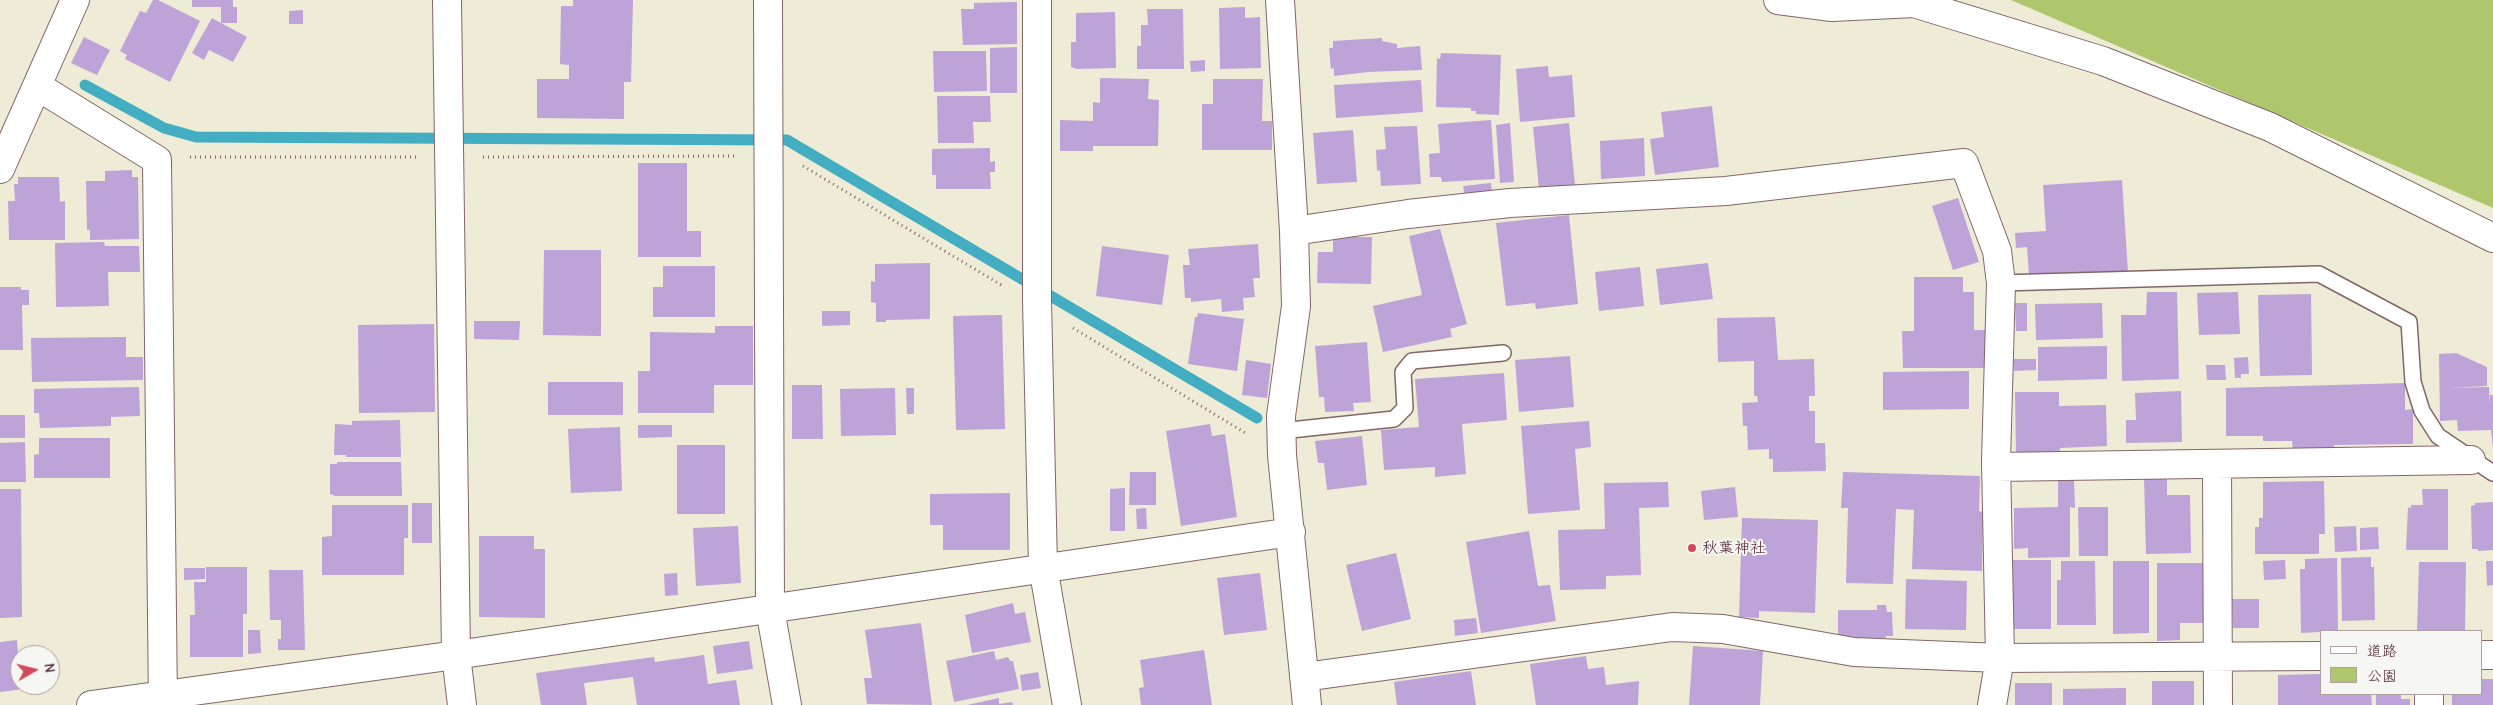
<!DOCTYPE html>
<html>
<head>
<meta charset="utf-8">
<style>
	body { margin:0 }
	#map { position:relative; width:2493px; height:705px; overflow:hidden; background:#eeebd7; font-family:"Comic Neue","Klee One",sans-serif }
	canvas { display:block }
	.legend { position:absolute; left:2320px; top:630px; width:162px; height:65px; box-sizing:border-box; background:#f6f6f2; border:1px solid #b1a0a2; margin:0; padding:6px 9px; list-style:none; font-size:15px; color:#4a1f2b }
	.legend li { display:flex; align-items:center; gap:10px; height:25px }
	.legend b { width:25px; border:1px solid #b1a0a2 }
	.north { position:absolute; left:10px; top:645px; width:50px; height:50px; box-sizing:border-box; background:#f6f6f2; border:1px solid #b1a0a2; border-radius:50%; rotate:82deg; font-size:14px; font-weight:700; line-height:20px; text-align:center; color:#4a1f2b }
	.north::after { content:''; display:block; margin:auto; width:18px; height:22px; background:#d1495b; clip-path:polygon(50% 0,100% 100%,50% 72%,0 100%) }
</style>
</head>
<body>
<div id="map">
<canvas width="2493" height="705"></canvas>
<ul class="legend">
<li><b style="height:6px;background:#fff"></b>道路</li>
<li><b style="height:14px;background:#aec76d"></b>公園</li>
</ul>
<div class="north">N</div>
</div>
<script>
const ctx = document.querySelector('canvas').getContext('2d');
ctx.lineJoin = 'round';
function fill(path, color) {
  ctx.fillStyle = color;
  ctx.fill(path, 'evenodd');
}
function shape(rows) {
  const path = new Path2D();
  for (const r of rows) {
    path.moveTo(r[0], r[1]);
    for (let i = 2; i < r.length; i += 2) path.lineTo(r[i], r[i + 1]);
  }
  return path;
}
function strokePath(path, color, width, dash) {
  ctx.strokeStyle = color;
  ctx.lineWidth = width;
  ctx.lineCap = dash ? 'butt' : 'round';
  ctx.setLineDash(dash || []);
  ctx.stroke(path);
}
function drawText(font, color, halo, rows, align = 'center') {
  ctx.font = font + ' "Comic Neue","Klee One",sans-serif';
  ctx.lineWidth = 4;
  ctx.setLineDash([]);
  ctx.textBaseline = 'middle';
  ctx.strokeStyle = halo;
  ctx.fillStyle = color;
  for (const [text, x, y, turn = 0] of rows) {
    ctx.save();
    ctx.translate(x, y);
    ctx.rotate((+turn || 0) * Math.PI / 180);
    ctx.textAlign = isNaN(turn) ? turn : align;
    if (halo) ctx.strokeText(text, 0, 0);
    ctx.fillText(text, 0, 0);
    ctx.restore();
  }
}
fill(shape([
	[2011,0,2493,0,2493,208]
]), '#aec76d');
strokePath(shape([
	[85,85,164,128,196,137,787,140,1257,418]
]), '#43adc2', 11);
fill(shape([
	[153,0,158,0,200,21,170,82,125,59,127,55,120,51,140,11,146,13],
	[192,0,233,0,233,7,237,7,237,23,221,23,247,37,233,62,209,50,204,60,192,53,212,18,221,23,221,7,192,7],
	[573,0,633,0,631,82,624,82,624,119,537,118,537,79,569,79,569,65,560,64,561,6,573,6],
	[1017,2,1017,44,963,45,961,9,974,9,974,3],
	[1245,7,1245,18,1260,17,1261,68,1220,69,1219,8],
	[1147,9,1183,9,1184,69,1137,69,1137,46,1141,46,1141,25,1148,25],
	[303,10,303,24,289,24,289,11],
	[1115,12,1116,68,1077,69,1071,67,1071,42,1076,42,1076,13],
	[84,37,110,50,97,75,71,63],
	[1382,38,1382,41,1397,44,1397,48,1420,46,1422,70,1368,72,1334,76,1334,68,1331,69,1329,48,1333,48,1333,41],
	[1017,47,1017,93,990,93,990,48],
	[933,51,986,51,987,91,934,92],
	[1441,53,1501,55,1499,115,1476,114,1476,111,1471,111,1471,108,1436,107,1437,58,1440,59],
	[1205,60,1205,71,1191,72,1190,61],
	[1548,66,1549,77,1572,75,1575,117,1520,122,1516,69],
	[1100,78,1149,79,1148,99,1159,100,1158,146,1093,146,1093,151,1060,151,1060,120,1093,121,1093,102,1100,103],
	[1213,79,1263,79,1262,121,1272,121,1272,150,1202,150,1202,104,1213,104],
	[1421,80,1423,112,1336,118,1334,85],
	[937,96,990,96,991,122,973,122,974,143,938,143],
	[1712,106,1719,167,1655,175,1650,139,1664,137,1661,112],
	[1491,120,1495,179,1442,182,1441,177,1430,177,1429,154,1440,153,1438,124],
	[1510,123,1514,182,1500,183,1496,125],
	[1569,123,1575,185,1539,189,1533,127],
	[1417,126,1421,184,1381,186,1380,170,1377,171,1376,150,1386,149,1384,127],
	[1353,130,1357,182,1317,184,1313,133],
	[1644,138,1645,176,1601,179,1600,141],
	[990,148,990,162,995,161,995,172,990,172,991,189,936,189,936,175,932,175,932,149],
	[638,163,687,163,687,231,701,231,701,257,638,257],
	[132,170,132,177,138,177,139,239,90,240,90,230,87,230,86,181,105,181,105,171],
	[18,177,59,177,60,202,65,201,65,240,9,240,8,201,15,201,14,184,18,184],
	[2122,180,2128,272,2029,276,2027,247,2016,248,2015,233,2046,231,2043,185],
	[1491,183,1492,193,1465,196,1463,186],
	[1958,198,1979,262,1953,270,1932,206],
	[1569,215,1578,304,1536,309,1535,303,1506,306,1496,223],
	[1440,229,1467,324,1450,329,1452,337,1383,352,1373,306,1422,295,1409,236],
	[1333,237,1372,237,1371,284,1317,283,1318,252,1333,252],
	[104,242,105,246,139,246,140,272,108,272,109,306,56,307,55,243],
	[1258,244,1260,278,1253,278,1255,297,1243,298,1244,310,1222,312,1221,299,1191,302,1191,298,1185,298,1183,265,1190,265,1188,249],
	[1102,246,1169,255,1162,305,1096,296],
	[544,250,601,250,601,336,543,335],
	[930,263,930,319,886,320,886,322,876,322,876,303,871,302,871,281,875,282,875,264],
	[1708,263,1713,299,1660,305,1656,269],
	[663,266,715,266,715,317,653,317,653,287,663,287],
	[1640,267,1644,306,1599,311,1595,272],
	[1914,277,1963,277,1963,292,1974,292,1974,330,1988,330,1989,368,1903,368,1902,331,1914,331],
	[0,287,21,287,21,290,29,290,29,305,22,305,23,350,0,350],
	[2147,292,2177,292,2179,379,2122,381,2121,315,2146,315],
	[2238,292,2240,334,2199,335,2197,293],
	[2311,294,2312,375,2260,376,2258,295],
	[2015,303,2027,303,2027,331,2016,331],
	[2102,303,2103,338,2036,340,2035,304],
	[822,311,850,311,850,325,822,326],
	[1198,313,1244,319,1237,371,1188,364,1195,317,1197,317],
	[997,315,1002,315,1005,429,956,430,953,316],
	[1775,317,1778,360,1814,359,1815,396,1809,396,1809,411,1815,411,1815,443,1825,443,1826,471,1773,472,1773,459,1769,459,1769,449,1748,450,1747,426,1743,426,1742,403,1758,402,1757,396,1754,396,1754,361,1718,362,1717,318],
	[474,321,520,321,519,340,474,339],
	[434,324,435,412,359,413,358,325],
	[715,326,753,326,753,385,714,385,714,413,638,413,638,371,650,371,650,332,715,333],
	[126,337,126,357,143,357,143,380,32,382,31,338],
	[1367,342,1371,402,1353,403,1354,411,1325,412,1324,397,1319,397,1315,346],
	[2107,346,2107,379,2038,381,2038,347],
	[2456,353,2487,367,2487,386,2446,388,2489,387,2490,405,2490,395,2493,395,2493,449,2491,430,2458,431,2457,420,2440,421,2439,354],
	[1570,356,1574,407,1519,412,1515,360],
	[2248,357,2249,374,2241,374,2241,378,2235,378,2234,358],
	[2014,359,2036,359,2036,370,2014,371],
	[1246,360,1271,364,1267,398,1242,395],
	[2206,365,2225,365,2226,380,2207,380],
	[1969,371,1969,409,1883,410,1883,372],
	[1504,373,1507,420,1462,424,1466,474,1435,477,1435,467,1384,470,1381,430,1419,427,1415,379],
	[548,382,623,382,623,415,548,415],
	[2405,383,2405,410,2413,409,2413,444,2334,445,2334,450,2293,451,2292,441,2263,441,2263,436,2226,436,2226,388],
	[792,385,822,385,823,439,792,439],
	[139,387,140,416,111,417,111,426,40,428,39,413,34,413,34,389],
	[895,388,896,435,841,436,840,389],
	[906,388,914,388,914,414,907,414],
	[2181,391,2182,442,2126,443,2126,420,2136,420,2135,393],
	[2015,392,2059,392,2059,406,2106,405,2107,446,2060,448,2060,453,2016,454],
	[0,415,25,415,25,438,0,438],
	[400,420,401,457,346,457,346,455,334,455,335,424,352,425,352,421],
	[1589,421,1591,447,1575,449,1580,510,1528,514,1521,426],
	[1210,424,1212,436,1225,434,1237,517,1181,526,1166,431],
	[638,425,672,425,672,437,638,438],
	[620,427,622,491,571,493,568,429],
	[1362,436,1367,485,1327,490,1324,463,1318,463,1315,441],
	[39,438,110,438,110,478,34,478,34,455,39,454],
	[25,442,26,482,0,482,0,443],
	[677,445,725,445,725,514,677,514],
	[337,462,401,462,402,496,335,496,330,494,330,464,337,464],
	[1130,472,1156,472,1156,505,1129,505],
	[1843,472,1980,476,1979,511,1983,512,1982,571,1912,569,1914,510,1896,509,1893,584,1846,583,1848,508,1841,508],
	[2144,477,2167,477,2167,495,2190,495,2191,553,2146,554],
	[2058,480,2074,480,2075,508,2070,507,2070,557,2028,558,2028,548,2014,549,2014,508,2058,507],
	[2324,481,2325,534,2319,534,2319,554,2255,554,2255,527,2259,527,2259,518,2263,518,2263,482],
	[1668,482,1669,507,1639,508,1641,575,1606,576,1606,589,1560,590,1558,530,1605,529,1604,483],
	[1735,487,1738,517,1704,520,1701,491],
	[1125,488,1125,531,1110,531,1110,489],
	[0,489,21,489,22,617,0,618],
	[2422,489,2448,489,2448,550,2406,550,2408,507,2411,508,2411,505,2423,505],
	[1010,493,1010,550,943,550,943,525,930,525,930,494],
	[2493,502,2493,550,2478,551,2478,549,2472,549,2471,506,2475,505,2475,503],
	[412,503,432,503,432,543,412,543],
	[332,505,408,505,408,538,404,538,404,575,322,575,322,537,332,536],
	[2078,507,2108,507,2108,556,2079,556],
	[1146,508,1147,529,1137,529,1136,509],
	[1742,518,1818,520,1815,613,1759,611,1759,618,1739,617],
	[738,526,741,583,696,586,693,528],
	[2356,526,2357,551,2335,552,2334,527],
	[2378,527,2379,549,2360,550,2360,528],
	[1529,531,1538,586,1550,585,1556,621,1481,633,1466,542],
	[479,536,534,536,534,549,545,549,545,618,479,617],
	[1396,553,1411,619,1362,631,1346,565],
	[2371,557,2371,567,2374,567,2375,620,2342,621,2341,558],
	[2337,558,2338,631,2301,633,2300,569,2305,569,2305,559],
	[2009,560,2051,560,2051,629,2010,629],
	[2285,560,2286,579,2264,580,2263,561],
	[2061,561,2095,561,2096,625,2057,625,2057,580,2061,580],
	[2113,561,2149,561,2149,633,2113,634],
	[2486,561,2493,561,2493,585,2487,586],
	[2419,562,2466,562,2465,631,2417,631],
	[2157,563,2204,563,2205,623,2180,623,2180,640,2157,641],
	[206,567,247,567,247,614,243,614,243,657,190,657,190,615,195,615,194,582,206,582],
	[184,568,205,568,205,579,184,580],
	[269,570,303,570,305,650,278,650,278,639,281,639,281,620,270,620],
	[677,573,678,595,665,596,664,574],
	[1260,573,1267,630,1224,635,1217,578],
	[1906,579,1967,581,1966,630,1905,629],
	[2232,599,2259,599,2259,628,2233,628],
	[1013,603,1015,614,1025,612,1031,642,972,653,965,615],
	[1877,605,1886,605,1887,612,1892,612,1893,636,1886,636,1886,638,1845,639,1845,635,1838,635,1838,610,1877,610],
	[1476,618,1478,633,1455,636,1454,620],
	[921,623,932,705,867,704,864,678,872,678,865,630],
	[248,630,260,630,261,653,248,654],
	[17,640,20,685,23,685,24,689,0,692,0,642],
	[749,641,753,669,717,674,713,646],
	[1693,646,1763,651,1760,705,1689,705],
	[1204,650,1212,705,1141,705,1139,688,1144,687,1140,660],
	[994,651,996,660,1008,657,1010,661,1013,661,1019,689,954,702,946,661],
	[704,655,708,684,736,680,740,705,637,705,633,677,584,683,587,705,541,705,536,673,654,657,655,662],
	[1586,656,1588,669,1604,667,1606,685,1639,681,1638,705,1536,705,1530,664],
	[1471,671,1476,705,1397,705,1394,682],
	[1038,672,1041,688,1022,691,1020,675],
	[2321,674,2322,694,2371,694,2372,705,2278,705,2278,675],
	[2482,679,2493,679,2493,705,2452,705,2452,694,2482,694],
	[2152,681,2194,681,2194,705,2152,705],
	[2015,683,2052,683,2052,705,2015,705],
	[2126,688,2126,705,2063,705,2063,689],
	[2376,694,2401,694,2401,699,2410,699,2410,705,2376,705],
	[999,698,999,704,1012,702,1013,705,967,705]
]), '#bea3d8');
const lane = shape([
	[2001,283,2319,274,2409,322,2413,382,2422,411,2438,436,2493,473],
	[1281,431,1394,419,1405,408,1403,372,1412,361,1503,353]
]);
const street = shape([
	[447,0,456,655,462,705],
	[768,0,770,609,787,705],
	[1037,0,1037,300,1043,567,1067,705],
	[1280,0,1294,231,1296,306,1281,416,1282,455,1307,705],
	[1778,0,1832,7,1915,3],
	[1904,0,2103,61,2270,127,2493,238],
	[37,86,157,160,163,705],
	[0,169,75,0],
	[1294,231,1408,214,1510,203,1726,191,1964,163,1997,251,2001,283,1996,461,2000,658,1992,705],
	[2217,464,2218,705],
	[1996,467,2471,460],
	[2482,655,2493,655],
	[1304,677,1672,627,1723,629,1854,652,2000,658,2322,656],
	[2429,694,2429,705],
	[91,705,456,655,1291,532]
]);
strokePath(lane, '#836667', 18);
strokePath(street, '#836667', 30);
strokePath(shape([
	[190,157,417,157],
	[483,157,734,156],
	[803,166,1003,286],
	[1073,328,1247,434]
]), '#836667', 3, [1, 4]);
strokePath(lane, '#fff', 15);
strokePath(street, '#fff', 28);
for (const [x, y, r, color] of [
	[1692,548,5,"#d1495b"]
]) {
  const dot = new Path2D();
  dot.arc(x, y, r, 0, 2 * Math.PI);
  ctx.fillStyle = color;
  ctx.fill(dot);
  strokePath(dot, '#f6f6f2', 2);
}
drawText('16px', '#4a1f2b', '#f6f6f2', [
	["秋葉神社",1702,548]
], 'left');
</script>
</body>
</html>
